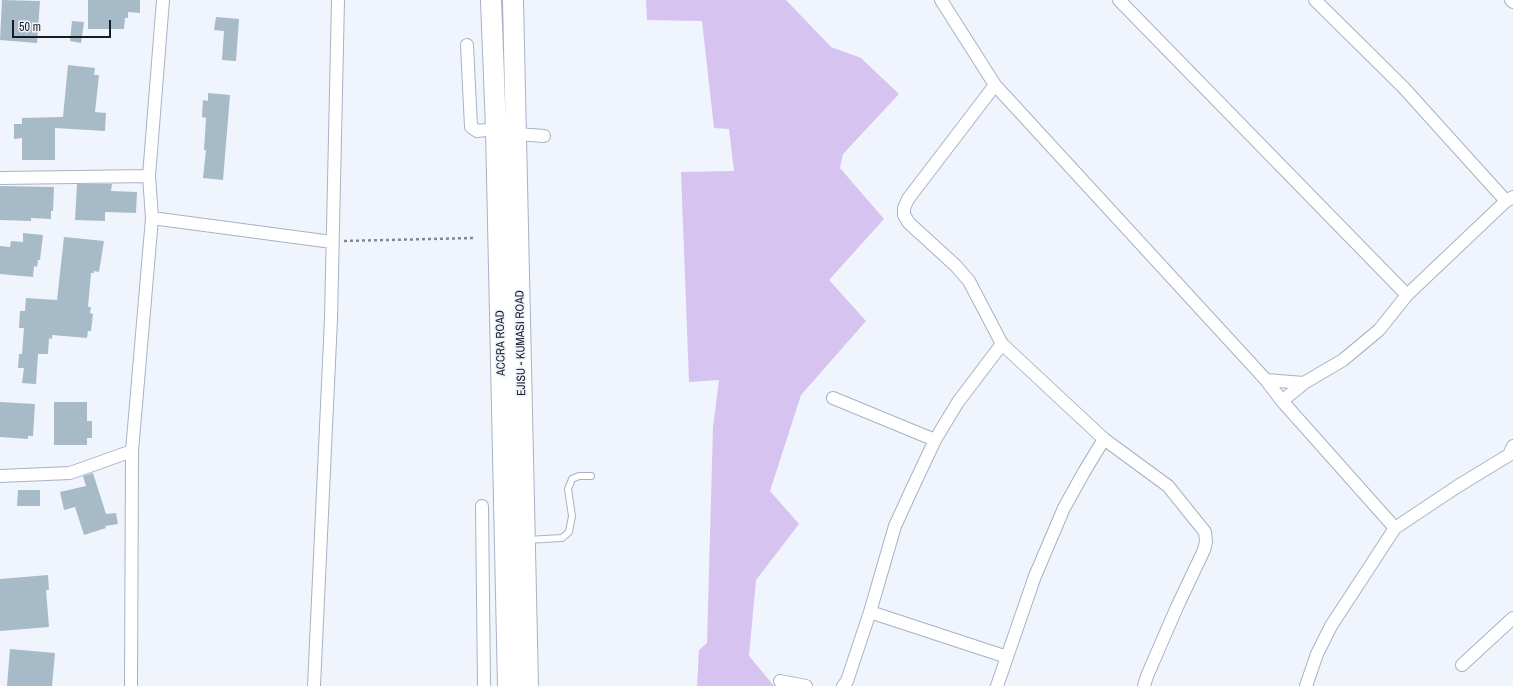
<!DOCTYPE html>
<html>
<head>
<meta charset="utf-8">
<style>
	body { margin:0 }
	#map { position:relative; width:1513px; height:686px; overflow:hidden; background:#f0f4fc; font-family:"Archivo Narrow",sans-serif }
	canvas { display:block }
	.scale { position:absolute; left:12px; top:20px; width:99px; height:18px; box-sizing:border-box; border:2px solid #171b22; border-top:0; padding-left:5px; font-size:12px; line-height:14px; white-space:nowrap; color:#171b22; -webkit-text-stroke:3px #f0f4fc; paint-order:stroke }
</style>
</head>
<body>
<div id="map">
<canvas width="1513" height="686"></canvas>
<div class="scale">50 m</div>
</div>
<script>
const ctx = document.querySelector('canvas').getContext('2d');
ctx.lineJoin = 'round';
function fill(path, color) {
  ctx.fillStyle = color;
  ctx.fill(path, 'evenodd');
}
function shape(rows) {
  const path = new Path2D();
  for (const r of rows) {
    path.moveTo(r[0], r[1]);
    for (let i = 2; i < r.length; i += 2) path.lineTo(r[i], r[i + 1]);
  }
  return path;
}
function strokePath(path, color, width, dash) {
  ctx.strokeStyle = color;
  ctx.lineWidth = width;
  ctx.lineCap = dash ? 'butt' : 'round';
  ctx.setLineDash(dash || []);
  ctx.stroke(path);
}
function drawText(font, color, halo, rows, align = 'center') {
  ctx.font = font + ' "Archivo Narrow",sans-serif';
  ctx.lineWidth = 3.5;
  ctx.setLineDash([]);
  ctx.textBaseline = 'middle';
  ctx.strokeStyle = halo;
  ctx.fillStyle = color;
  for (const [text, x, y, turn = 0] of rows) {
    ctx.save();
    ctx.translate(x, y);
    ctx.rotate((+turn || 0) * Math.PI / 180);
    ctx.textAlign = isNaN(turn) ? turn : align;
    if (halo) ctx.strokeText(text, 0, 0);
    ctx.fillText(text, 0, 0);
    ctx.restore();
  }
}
fill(shape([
	[646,0,786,0,831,47,861,58,899,94,843,154,840,168,884,219,829,280,866,321,801,395,770,491,799,524,756,580,749,656,774,686,697,686,699,650,707,643,713,427,719,380,689,382,681,172,734,171,729,129,714,128,702,21,647,20]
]), '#d7c3f0');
fill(shape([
	[2,0,40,1,37,43,0,40],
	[88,0,140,0,140,13,128,12,128,18,125,18,124,29,88,29],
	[216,17,239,19,236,61,222,60,224,31,214,30],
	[72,21,84,22,81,43,70,41],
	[68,65,95,68,94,75,99,75,95,112,106,113,105,131,55,128,55,160,22,160,22,138,14,139,14,124,22,124,22,118,63,117],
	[208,93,230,95,223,180,203,178,206,150,204,150,206,118,202,117,203,100,208,101],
	[77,184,112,184,111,191,137,192,136,213,105,212,105,221,75,220],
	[0,186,54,187,53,211,51,211,51,219,31,218,31,221,0,220],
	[23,233,43,235,40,260,38,260,37,267,34,266,33,277,0,274,0,246,10,247,11,241,23,242],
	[64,237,104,241,99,272,94,271,94,273,91,273,88,307,91,307,90,313,93,314,91,331,88,331,87,338,52,335,52,339,49,338,48,354,38,354,36,384,22,383,24,368,18,368,19,354,22,354,24,328,19,328,20,311,25,311,26,298,57,300],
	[0,402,35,404,33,436,28,436,28,439,0,437],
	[54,402,87,402,87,421,92,421,92,438,87,438,87,445,54,445],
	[93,473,106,514,116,513,118,524,105,526,106,528,84,535,75,507,64,510,60,492,86,486,83,476],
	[18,490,40,490,40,506,17,506],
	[48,575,49,590,46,590,49,627,0,631,0,579],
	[10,649,55,653,52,686,7,686]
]), '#a7bac8');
const service = shape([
	[527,540,562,538,569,532,572,516,568,489,572,479,579,476,591,476]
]);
const minor = shape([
	[941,0,995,85,1266,380,1282,401,1395,528],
	[1119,0,1407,295],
	[1315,0,1403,87,1506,201],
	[1511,0,1513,2],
	[467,45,471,127,477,131,496,129],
	[995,85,908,199,904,208,904,215,909,223,956,266,969,281,1002,344,1104,439,1168,486,1205,532,1206,542,1204,550,1177,607,1147,676,1144,686],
	[517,134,544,136],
	[0,178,149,176],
	[152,218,332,242],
	[1266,380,1304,383],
	[833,398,935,440],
	[1282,401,1304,383,1343,360,1379,330,1407,295,1506,201,1513,197],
	[0,476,70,473,132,451],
	[482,506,484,686],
	[870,612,1007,657],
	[1462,665,1513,618],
	[780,681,806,686],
	[131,686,132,451,152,218,149,176,163,0],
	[314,686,331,319,338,0],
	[843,686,847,681,870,612,895,526,911,491,935,440,958,402,1002,344],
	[997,686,1035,576,1064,508,1084,472,1104,439],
	[1306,686,1317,654,1331,626,1395,528,1458,486,1509,455,1513,446]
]);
const trunk = shape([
	[491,0,496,129,508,686],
	[513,0,528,686]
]);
strokePath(service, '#a8b2c5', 8);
strokePath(minor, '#a8b2c5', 14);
strokePath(trunk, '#a8b2c5', 22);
strokePath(shape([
	[344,241,473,238]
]), '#83878f', 2.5, [3, 3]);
strokePath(service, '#fff', 6);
strokePath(minor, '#fff', 12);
strokePath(trunk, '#fff', 20);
drawText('12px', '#171b22', '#f0f4fc', [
	["ACCRA ROAD",501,343,-91],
	["EJISU - KUMASI ROAD",521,343,-91]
]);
</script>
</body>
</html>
